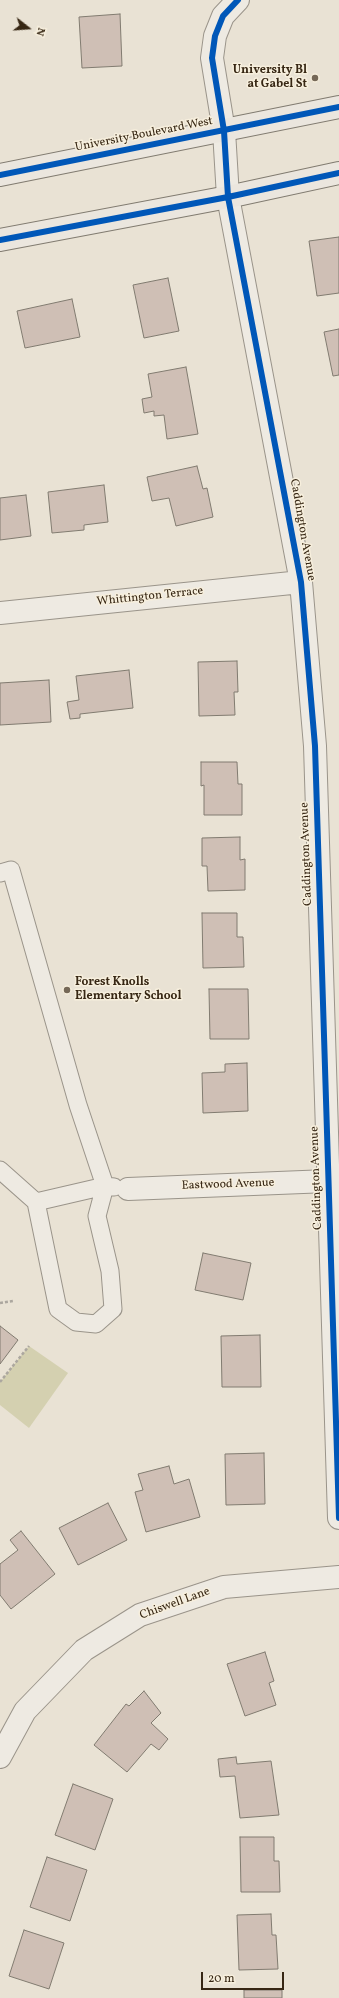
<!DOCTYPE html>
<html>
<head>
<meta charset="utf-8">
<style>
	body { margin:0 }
	#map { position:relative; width:339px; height:1998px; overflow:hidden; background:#e9e2d4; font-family:Vollkorn,serif }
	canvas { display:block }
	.north { position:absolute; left:8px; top:8px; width:40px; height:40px; -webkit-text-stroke:3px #f7efdd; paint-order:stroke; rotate:107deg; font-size:11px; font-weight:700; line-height:16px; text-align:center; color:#372714 }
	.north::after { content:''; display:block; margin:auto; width:14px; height:18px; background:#372714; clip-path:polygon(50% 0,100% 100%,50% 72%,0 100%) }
	.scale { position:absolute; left:201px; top:1972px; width:83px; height:18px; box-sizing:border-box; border:2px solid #372714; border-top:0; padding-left:5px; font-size:12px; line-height:14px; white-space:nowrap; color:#372714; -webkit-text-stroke:3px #f7efdd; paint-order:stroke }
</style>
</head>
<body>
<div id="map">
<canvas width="339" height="1998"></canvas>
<div class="north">N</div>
<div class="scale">20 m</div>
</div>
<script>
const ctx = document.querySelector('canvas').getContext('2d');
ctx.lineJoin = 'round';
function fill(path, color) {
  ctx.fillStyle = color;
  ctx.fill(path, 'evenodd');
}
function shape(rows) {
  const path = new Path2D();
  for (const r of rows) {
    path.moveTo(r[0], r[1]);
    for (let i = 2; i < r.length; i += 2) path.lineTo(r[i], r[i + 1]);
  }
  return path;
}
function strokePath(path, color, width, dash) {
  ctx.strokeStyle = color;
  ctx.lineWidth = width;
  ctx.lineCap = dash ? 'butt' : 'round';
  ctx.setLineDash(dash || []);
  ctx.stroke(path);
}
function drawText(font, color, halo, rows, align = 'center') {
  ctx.font = font + ' Vollkorn,serif';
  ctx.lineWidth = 3;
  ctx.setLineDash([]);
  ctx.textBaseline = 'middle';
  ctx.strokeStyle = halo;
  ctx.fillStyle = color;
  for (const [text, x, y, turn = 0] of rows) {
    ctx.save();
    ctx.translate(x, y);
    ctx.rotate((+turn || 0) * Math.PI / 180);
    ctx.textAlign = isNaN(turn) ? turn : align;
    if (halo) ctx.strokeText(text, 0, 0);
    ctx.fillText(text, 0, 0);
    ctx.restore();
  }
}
fill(shape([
	[29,1346,68,1373,29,1428,0,1405,0,1382]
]), '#d4d0b0');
const building = shape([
	[120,14,122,66,82,68,79,17,120,14],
	[339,237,339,293,317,296,309,241,339,237],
	[168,278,179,331,144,338,133,285,168,278],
	[72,299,80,337,25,348,17,311,72,299],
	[339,329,339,375,333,376,324,332,339,329],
	[186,367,198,434,167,439,164,415,154,416,154,411,144,413,142,399,152,397,148,374,186,367],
	[197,466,203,489,207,488,213,517,176,526,169,498,152,501,147,477,197,466],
	[104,485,108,522,84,525,84,530,52,533,48,492,104,485],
	[26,495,31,536,0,540,0,498,26,495],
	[237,661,238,692,234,692,235,715,199,716,198,662,237,661],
	[129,670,133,708,80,714,80,718,70,719,67,702,79,700,76,676,129,670],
	[49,680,51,722,0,725,0,683,49,680],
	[201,762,237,762,238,784,242,784,242,815,204,815,204,785,201,786,201,762],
	[240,837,240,860,245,859,245,890,208,891,207,866,202,866,202,838,240,837],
	[202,913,237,913,237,937,243,937,244,967,203,968,202,913],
	[209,989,248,989,249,1039,210,1039,209,989],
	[247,1063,248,1111,203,1113,202,1073,225,1072,225,1064,247,1063],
	[203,1253,251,1263,243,1300,195,1290,203,1253],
	[0,1326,18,1340,0,1364,0,1326],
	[260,1335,261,1387,222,1387,221,1336,260,1335],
	[264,1453,265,1504,226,1505,225,1454,264,1453],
	[169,1466,174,1484,189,1479,200,1517,146,1532,135,1492,143,1490,138,1474,169,1466],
	[108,1503,127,1540,78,1565,59,1528,108,1503],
	[21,1531,55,1574,11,1609,0,1595,0,1564,18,1550,10,1540,21,1531],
	[265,1652,274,1681,269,1683,276,1705,245,1716,227,1664,265,1652],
	[144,1691,161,1713,151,1723,168,1739,159,1750,151,1744,127,1772,94,1745,126,1704,129,1706,144,1691],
	[236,1757,237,1764,271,1761,279,1815,240,1818,235,1776,220,1777,218,1759,236,1757],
	[73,1784,113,1799,95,1850,55,1835,73,1784],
	[240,1837,274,1837,274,1861,279,1861,280,1892,241,1892,240,1837],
	[47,1857,87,1870,70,1921,30,1907,47,1857],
	[271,1914,272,1935,276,1935,278,1969,239,1970,237,1915,271,1914],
	[24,1930,64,1943,49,1989,9,1976,24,1930],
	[244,1990,282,1990,282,1998,244,1998,244,1990]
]);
fill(building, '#cfbfb5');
strokePath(building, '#817b70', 1);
const service = shape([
	[0,873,11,870,78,1105,105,1186,97,1216,110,1271,113,1309,96,1324,76,1322,58,1309,36,1202,0,1170],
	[36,1202,105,1186,114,1187]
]);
const minor = shape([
	[238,0,223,16,215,36,212,58,224,131,228,197,301,582,315,746,339,1518],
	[0,613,301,582],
	[128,1189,328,1181],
	[0,1757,25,1711,84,1650,140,1615,224,1587,339,1577]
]);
const primary = shape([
	[0,175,339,107],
	[0,240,228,197,339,173]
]);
strokePath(service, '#9a948a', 19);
strokePath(minor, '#9a948a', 24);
strokePath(primary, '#817b70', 24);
strokePath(shape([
	[0,1303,13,1301],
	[0,1382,29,1346]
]), '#aca79f', 2.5, [3, 2]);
strokePath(service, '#eeeae2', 17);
strokePath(minor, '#eeeae2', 22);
strokePath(primary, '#ebe6de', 22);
strokePath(shape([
	[238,0,223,16,215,36,212,58,224,131,228,197,301,582,315,746,339,1518],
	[0,175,339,107],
	[0,240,228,197,339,173]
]), '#0057b8', 6);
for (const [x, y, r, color] of [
	[315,78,4,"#756857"],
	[67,990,4,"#756857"]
]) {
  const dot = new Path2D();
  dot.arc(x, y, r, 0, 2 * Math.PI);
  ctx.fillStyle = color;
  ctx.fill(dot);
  strokePath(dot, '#f7efdd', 1.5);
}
drawText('bold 12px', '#372714', '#f7efdd', [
	["University Bl",307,71],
	["at Gabel St",307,85],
	["Forest Knolls",75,983,"left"],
	["Elementary School",75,997,"left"]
], 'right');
drawText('12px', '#372714', '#f7efdd', [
	["University Boulevard West",144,135,-11],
	["Caddington Avenue",302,530,80],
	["Whittington Terrace",150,597,-6],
	["Caddington Avenue",307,854,-92],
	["Caddington Avenue",317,1178,-92],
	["Eastwood Avenue",228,1185,-2],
	["Chiswell Lane",175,1604,-20]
]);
</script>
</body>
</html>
